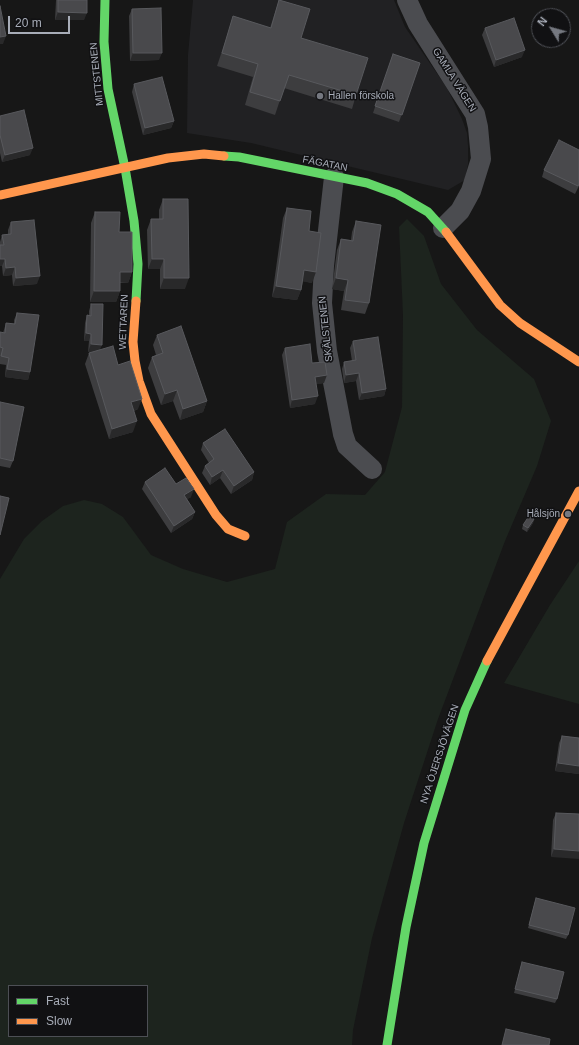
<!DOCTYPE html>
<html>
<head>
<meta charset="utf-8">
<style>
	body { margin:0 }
	#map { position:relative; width:579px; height:1045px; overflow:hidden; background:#171717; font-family:Arial,sans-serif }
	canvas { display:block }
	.legend { position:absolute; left:8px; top:985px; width:140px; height:52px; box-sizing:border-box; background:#111113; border:1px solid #4d4f55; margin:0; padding:5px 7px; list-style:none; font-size:12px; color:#a8adb8 }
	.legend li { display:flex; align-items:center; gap:8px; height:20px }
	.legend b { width:20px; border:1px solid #4d4f55 }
	.north { position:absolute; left:531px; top:8px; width:40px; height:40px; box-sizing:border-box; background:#111113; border:1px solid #4d4f55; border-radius:50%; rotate:307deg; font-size:11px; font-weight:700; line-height:16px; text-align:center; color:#a8adb8 }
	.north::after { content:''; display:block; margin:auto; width:14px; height:18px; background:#757880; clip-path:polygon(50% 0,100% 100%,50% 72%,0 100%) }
	.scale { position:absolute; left:8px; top:16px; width:62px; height:18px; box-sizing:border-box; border:2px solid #a8adb8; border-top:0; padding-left:5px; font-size:12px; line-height:14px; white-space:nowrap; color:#a8adb8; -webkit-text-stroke:3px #111113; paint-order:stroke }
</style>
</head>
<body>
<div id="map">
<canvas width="579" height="1045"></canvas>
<ul class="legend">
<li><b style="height:5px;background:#63d668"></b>Fast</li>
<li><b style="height:5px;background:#ff974d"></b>Slow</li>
</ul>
<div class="north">N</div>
<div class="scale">20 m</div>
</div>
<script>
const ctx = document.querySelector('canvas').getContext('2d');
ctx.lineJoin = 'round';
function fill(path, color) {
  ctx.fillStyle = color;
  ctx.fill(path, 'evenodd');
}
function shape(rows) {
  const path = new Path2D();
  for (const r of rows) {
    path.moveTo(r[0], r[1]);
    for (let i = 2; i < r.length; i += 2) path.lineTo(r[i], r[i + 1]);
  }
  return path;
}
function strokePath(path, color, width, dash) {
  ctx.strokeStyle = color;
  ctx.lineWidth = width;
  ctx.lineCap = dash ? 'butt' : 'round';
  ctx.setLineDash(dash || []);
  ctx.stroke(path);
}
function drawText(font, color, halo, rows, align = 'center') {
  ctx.font = font + ' Arial,sans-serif';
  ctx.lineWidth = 3;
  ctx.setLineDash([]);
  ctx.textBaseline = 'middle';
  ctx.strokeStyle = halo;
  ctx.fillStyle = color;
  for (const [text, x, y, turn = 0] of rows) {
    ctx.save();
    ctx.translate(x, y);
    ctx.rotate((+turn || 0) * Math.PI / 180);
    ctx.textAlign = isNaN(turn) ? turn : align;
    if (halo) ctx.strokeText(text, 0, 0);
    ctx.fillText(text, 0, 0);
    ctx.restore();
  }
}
fill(shape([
	[193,0,394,0,405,27,447,88,462,119,467,133,468,145,468,164,465,180,448,190,251,143,187,133,188,55]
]), '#212123');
fill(shape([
	[407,219,424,236,441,284,477,330,534,379,551,421,537,466,505,541,438,719,404,823,372,938,353,1030,352,1045,0,1045,0,579,24,539,42,521,63,506,84,500,102,504,123,517,151,555,183,569,227,582,275,569,287,522,326,494,365,495,385,472,402,407,403,315,399,227],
	[9,986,147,986,147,1036,9,1036],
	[579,561,579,704,504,683,550,605]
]), '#1d241e');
strokePath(shape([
	[407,0,418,24,475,114,478,127,481,159,471,191,460,211,443,228],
	[334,177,324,266,322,303,327,351,343,434,347,446,372,469]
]), '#4b4c50', 20);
strokePath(shape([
	[105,0,104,42,108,89,125,168,134,221,138,264,136,301],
	[224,156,239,157,367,183,397,194,428,212,446,232],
	[387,1045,406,927,424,843,465,710,487,661]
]), '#63d668', 9);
strokePath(shape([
	[0,195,168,158,204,154,224,156],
	[446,232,500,305,520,323,579,362],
	[136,301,133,342,135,361,139,381,151,414,216,515,228,529,245,536],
	[487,661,579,491]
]), '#ff974d', 9);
fill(shape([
	[56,0,87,0,84,20,55,20],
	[279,0,301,38,356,95,352,109,284,88,275,115,245,105,253,77,217,66,229,30,233,16,270,28],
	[132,9,159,60,130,61,129,16],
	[485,28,522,57,494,67,482,35],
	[393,54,420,63,399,122,373,113],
	[134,84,174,121,171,128,143,135,132,92],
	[0,116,30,155,2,162,0,153],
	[579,150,579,186,575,194,542,177,544,170],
	[163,199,185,289,160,289,160,269,148,269,147,230,151,219,159,219,159,210],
	[287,208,309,231,312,283,303,281,301,290,297,300,272,297,283,218],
	[95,212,119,232,132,272,128,283,120,283,120,291,116,302,90,302,91,223],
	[356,221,369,303,365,314,341,310,344,291,332,289,337,250,341,239,351,240,352,232],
	[11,222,37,284,13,286,12,275,3,276,2,266,0,266,0,242,2,235,8,234,8,230],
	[91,304,100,350,118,365,138,409,134,411,133,432,109,439,85,364,89,353,92,352,88,352,89,341,84,341,85,323,87,315,89,315,89,311],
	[17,313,30,372,28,380,5,377,6,365,0,364,0,332,3,333,6,323,14,324,14,320],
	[157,335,207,401,203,412,180,420,173,401,161,405,148,368,152,357,156,355,153,345],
	[353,341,386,389,384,396,359,400,356,381,344,383,342,369,344,362,352,361,350,348],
	[285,348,312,363,324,383,316,384,315,404,290,408,282,355],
	[0,402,13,461,10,468,0,466],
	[203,443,254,472,252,480,231,494,220,478,210,485,202,473,205,466,209,463,201,450],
	[145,482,176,484,191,497,187,499,195,512,192,519,171,533,142,489],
	[534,519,533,523,527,532,522,529,523,525],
	[562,736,579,738,579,774,555,771,559,743],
	[556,813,579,814,551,857,553,820],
	[536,898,568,935,566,939,528,928],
	[522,962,557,999,555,1003,514,993]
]), '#3d3d3f');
fill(shape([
	[58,12,87,13,84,20,55,20],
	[6,36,3,44,0,44,0,37],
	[525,50,522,57,494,67,496,60],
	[133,53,162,53,159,60,130,61],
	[174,121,171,128,143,135,145,128],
	[33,148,30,155,2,162,5,155],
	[0,259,5,259,2,266,0,266],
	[152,259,164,259,160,269,148,269],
	[15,267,12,275,3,276,6,268],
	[304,270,316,272,312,283,300,281],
	[120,272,132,272,128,283,116,282],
	[40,276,37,284,13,286,16,278],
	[164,278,189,278,185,289,160,289],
	[336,278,348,280,344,291,332,289],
	[276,286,301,290,297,300,272,297],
	[94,291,120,291,116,302,90,302],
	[86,333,91,334,89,341,84,341],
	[91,344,102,345,99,352,88,352],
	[7,369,30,372,28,380,5,377],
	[359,373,356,381,344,383,346,375],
	[327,375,324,383,312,385,315,377],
	[386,389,384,396,359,400,362,393],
	[177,390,173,401,161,405,165,394],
	[318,396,315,404,290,408,292,400],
	[142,399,138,409,127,413,131,402],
	[207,401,203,412,180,420,183,409],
	[137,421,133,432,109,439,112,429],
	[223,470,220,478,210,485,212,477],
	[254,472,252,480,231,494,234,486],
	[194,489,191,497,181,503,184,495],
	[195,512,192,519,171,533,174,526],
	[534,519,533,523,527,532,528,528],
	[558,763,579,766,579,774,555,771],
	[554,849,579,851,579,859,551,857]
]), '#29292a');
const building = shape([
	[58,0,87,0,87,13,58,12,58,0],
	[279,0,310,9,301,38,368,58,356,95,289,75,280,101,250,92,258,64,222,53,233,16,271,28,279,0],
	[0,6,6,36,0,37,0,6],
	[161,8,162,53,133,53,132,9,161,8],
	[514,18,525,50,496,60,485,28,514,18],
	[393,54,420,63,402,115,375,106,393,54],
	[162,77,174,121,145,128,134,84,162,77],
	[24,110,33,148,5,155,0,135,0,116,24,110],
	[559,140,579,150,579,184,578,186,544,170,559,140],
	[163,199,188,199,189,278,164,278,164,259,152,259,151,219,163,219,163,199],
	[287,208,311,211,309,231,321,233,316,272,304,270,301,290,276,286,287,208],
	[95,212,120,212,119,232,132,232,132,272,120,272,120,291,94,291,95,212],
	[34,220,40,276,16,278,15,267,6,268,5,259,0,259,0,245,4,245,2,235,11,234,11,222,34,220],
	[356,221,381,225,369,303,345,300,348,280,336,278,341,239,353,241,356,221],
	[91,304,103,304,102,345,91,344,91,334,86,333,87,315,91,316,91,304],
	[17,313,39,315,30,372,7,369,9,358,1,356,3,348,0,347,0,332,5,333,6,323,15,324,17,313],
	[181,326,207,401,183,409,177,390,165,394,152,357,163,353,157,335,181,326],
	[378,337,386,389,362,393,359,373,346,375,344,362,356,360,353,341,378,337],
	[310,344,312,363,325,362,327,375,315,377,318,396,292,400,285,348,310,344],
	[113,346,118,365,130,361,142,399,131,402,137,421,112,429,89,353,113,346],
	[0,402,24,407,13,461,0,458,0,402],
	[225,429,254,472,234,486,223,470,212,477,205,466,214,459,203,443,225,429],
	[165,468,176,484,186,478,194,489,184,495,195,512,174,526,145,482,165,468],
	[0,496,9,498,0,535,0,496],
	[529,516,534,519,528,528,523,525,529,516],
	[562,736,579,738,579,766,558,763,562,736],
	[556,813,579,814,579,851,554,849,556,813],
	[536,898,575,908,568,935,529,925,536,898],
	[522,962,564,972,557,999,515,989,522,962],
	[506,1029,550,1039,549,1045,502,1045,506,1029]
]);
fill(building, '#49494c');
strokePath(building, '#58595d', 1);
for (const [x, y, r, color] of [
	[320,96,4,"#757880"],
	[568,514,4,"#757880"]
]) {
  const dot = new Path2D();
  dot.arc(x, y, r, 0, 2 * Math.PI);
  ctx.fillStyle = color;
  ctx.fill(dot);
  strokePath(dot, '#111113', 1.5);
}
drawText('10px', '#a8adb8', '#111113', [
	["MITTSTENEN",97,74,-96],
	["GAMLA VÄGEN",454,80,58],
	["FÄGATAN",325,164,11],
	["WETTAREN",124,322,-88],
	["SKÄLSTENEN",326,329,-96],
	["NYA ÖJERSJÖVÄGEN",440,754,-72]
]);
drawText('10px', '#a8adb8', '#111113', [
	["Hallen förskola",328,96],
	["Hålsjön",560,514,"right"]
], 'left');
</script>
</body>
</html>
